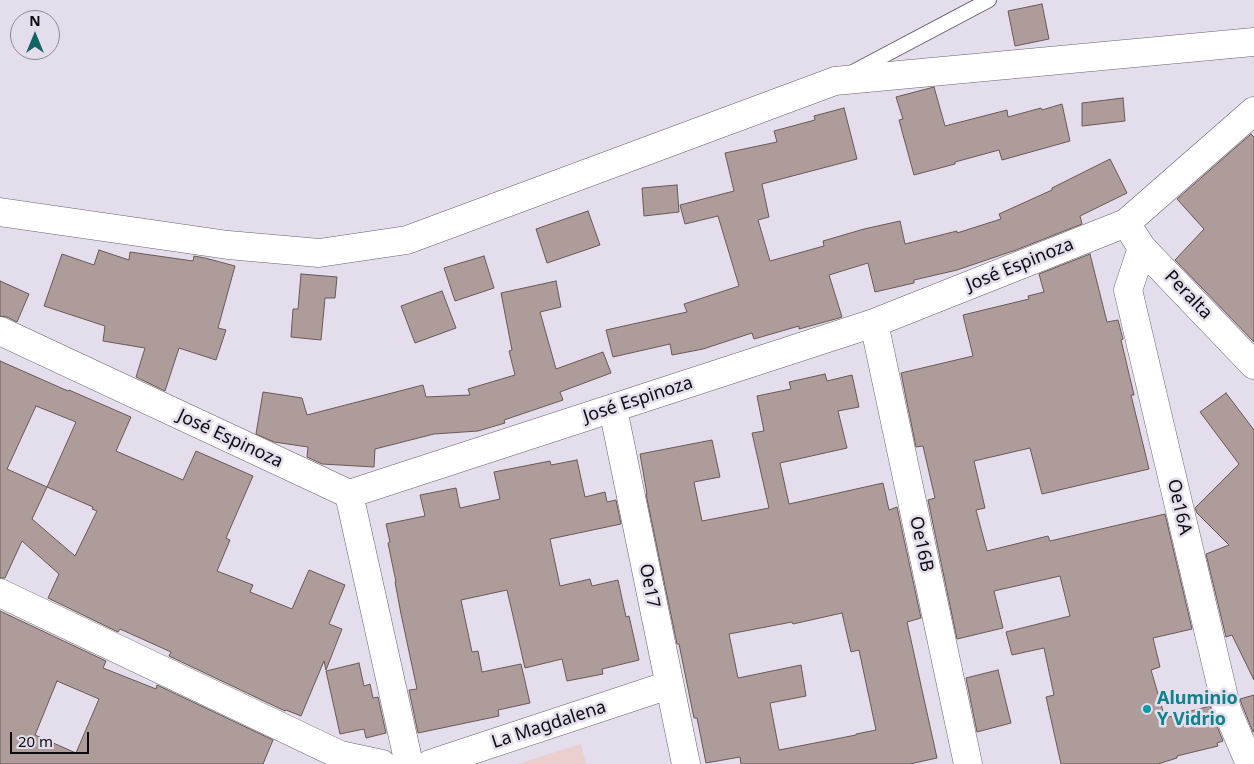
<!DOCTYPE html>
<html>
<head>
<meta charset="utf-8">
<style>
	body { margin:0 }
	#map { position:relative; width:1254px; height:764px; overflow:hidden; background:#e4ddec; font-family:"Noto Sans",sans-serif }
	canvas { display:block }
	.north { position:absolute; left:10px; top:10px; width:50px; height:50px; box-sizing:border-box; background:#e4ddec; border:1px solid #8e8994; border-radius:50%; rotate:0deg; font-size:14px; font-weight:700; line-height:20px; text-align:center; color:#0e0b10 }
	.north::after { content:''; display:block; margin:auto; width:18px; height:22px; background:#136364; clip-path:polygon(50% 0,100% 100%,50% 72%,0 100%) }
	.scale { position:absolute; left:10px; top:732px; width:79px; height:22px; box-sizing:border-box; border:2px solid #0e0b10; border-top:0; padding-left:6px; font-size:15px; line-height:18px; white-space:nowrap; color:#0e0b10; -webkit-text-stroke:4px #e4ddec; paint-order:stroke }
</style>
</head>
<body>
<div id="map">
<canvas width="1254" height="764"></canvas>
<div class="north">N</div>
<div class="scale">20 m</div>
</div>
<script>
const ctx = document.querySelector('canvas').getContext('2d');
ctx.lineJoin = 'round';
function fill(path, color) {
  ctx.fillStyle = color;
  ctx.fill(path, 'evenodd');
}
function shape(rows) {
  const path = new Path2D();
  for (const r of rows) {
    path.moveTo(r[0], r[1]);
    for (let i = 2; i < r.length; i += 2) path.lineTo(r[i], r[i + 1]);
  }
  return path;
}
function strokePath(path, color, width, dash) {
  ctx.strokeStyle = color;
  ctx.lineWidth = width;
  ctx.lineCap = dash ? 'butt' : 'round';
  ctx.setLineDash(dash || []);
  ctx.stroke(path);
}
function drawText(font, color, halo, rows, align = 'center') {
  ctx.font = font + ' "Noto Sans",sans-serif';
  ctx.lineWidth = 5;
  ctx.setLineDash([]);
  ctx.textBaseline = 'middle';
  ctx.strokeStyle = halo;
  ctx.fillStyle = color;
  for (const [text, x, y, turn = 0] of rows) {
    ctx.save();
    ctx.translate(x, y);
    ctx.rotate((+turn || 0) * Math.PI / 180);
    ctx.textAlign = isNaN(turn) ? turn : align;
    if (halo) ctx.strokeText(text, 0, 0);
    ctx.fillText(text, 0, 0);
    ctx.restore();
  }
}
fill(shape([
	[581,744,586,764,517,764]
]), '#eacfce');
const building = shape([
	[1042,4,1049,39,1015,46,1008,11,1042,4],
	[934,87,945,126,1007,110,1008,117,1041,108,1042,110,1062,104,1070,141,1002,160,999,150,955,162,955,164,914,175,899,120,903,119,896,97,934,87],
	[1123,98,1125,121,1082,126,1082,103,1123,98],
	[844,108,857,159,762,184,769,217,758,220,770,261,824,246,823,241,864,229,900,221,905,244,957,231,957,233,1001,219,999,214,1052,190,1052,188,1110,159,1127,193,1080,216,1082,224,1016,250,957,270,914,280,914,283,875,292,868,263,829,275,842,317,839,318,799,329,799,326,754,339,752,333,703,349,672,355,670,344,613,357,606,330,687,312,684,304,739,286,718,216,685,224,680,205,734,191,725,153,777,142,774,131,815,120,814,116,844,108],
	[1251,134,1254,137,1254,342,1175,260,1204,229,1177,199,1251,134],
	[677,185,679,212,644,216,642,188,677,185],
	[588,211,600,245,547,263,536,229,588,211],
	[99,250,129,260,130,252,193,261,194,256,205,258,235,266,218,328,226,330,216,360,179,348,165,391,136,377,145,348,103,341,105,326,44,306,62,254,94,265,99,250],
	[1090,254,1107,322,1118,320,1123,339,1121,340,1134,395,1131,395,1149,469,1042,494,1030,448,974,461,985,508,976,510,987,551,1048,536,1050,541,1165,514,1192,629,1153,638,1160,667,1151,670,1165,718,1210,706,1213,716,1223,741,1217,743,1218,746,1177,756,1177,758,1158,764,1061,764,1046,697,1054,695,1044,648,1012,655,1006,632,1070,616,1060,576,994,591,1003,628,957,639,928,500,935,498,923,446,916,447,901,373,973,356,963,315,1029,299,1028,296,1044,292,1039,274,1090,254],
	[484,256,494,288,455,301,444,268,484,256],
	[301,274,337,277,335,298,325,298,321,340,291,337,293,309,298,309,301,274],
	[0,281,29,294,17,322,7,317,0,316,0,281],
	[556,281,561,307,540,312,556,369,603,352,611,373,560,392,563,400,504,420,505,423,478,431,434,434,375,449,374,467,322,464,307,457,308,447,274,442,256,434,263,392,302,398,307,415,423,385,426,397,470,395,468,389,515,375,509,351,512,350,501,293,556,281],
	[442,291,456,328,415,343,401,306,442,291],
	[0,361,68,391,69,390,131,417,116,451,183,480,196,451,253,476,226,538,230,540,217,571,253,585,250,592,292,609,309,570,345,585,329,624,342,629,326,670,324,661,301,716,286,710,285,711,169,656,171,652,120,629,118,632,48,598,59,574,22,541,5,578,0,578,0,361],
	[36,406,76,422,47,487,93,507,92,509,97,511,75,556,32,519,47,487,7,469,36,406],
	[825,374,827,381,852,375,859,407,838,411,847,448,780,463,789,504,883,483,889,510,897,507,921,618,907,622,937,758,910,764,741,764,740,757,706,763,697,718,694,718,679,644,677,644,646,494,647,494,640,454,712,440,720,477,694,482,702,521,769,508,752,433,764,431,757,396,791,389,789,382,825,374],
	[842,613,851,652,859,650,876,730,856,734,856,735,779,750,770,703,806,696,801,665,738,678,729,634,792,622,793,624,842,613],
	[1226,393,1254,430,1254,680,1232,635,1226,637,1206,554,1229,545,1197,513,1195,508,1239,464,1200,412,1226,393],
	[577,460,585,497,605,492,607,502,616,500,621,524,550,539,560,586,590,579,592,586,618,580,626,617,629,616,639,660,602,669,603,674,567,681,562,659,525,668,507,590,461,600,472,652,478,651,482,672,521,664,530,703,498,710,499,716,418,733,409,690,417,689,401,614,395,582,396,582,388,543,390,542,386,524,425,516,420,495,456,488,460,508,500,499,494,472,550,461,551,465,577,460],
	[0,611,106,661,103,668,156,689,157,685,273,740,263,764,0,764,0,611],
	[57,681,99,699,76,753,35,735,57,681],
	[359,663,364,686,370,684,373,698,378,697,386,733,366,738,364,729,340,734,326,671,359,663],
	[998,670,1011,723,977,732,966,678,998,670],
	[1254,695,1254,732,1253,732,1242,705,1240,699,1254,695]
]);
fill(building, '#ae9c9a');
strokePath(building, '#695857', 1);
const service = shape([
	[851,73,989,0]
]);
const minor = shape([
	[0,212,228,245,319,253,407,240,835,81,1254,42],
	[1133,234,1142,248,1254,365],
	[1142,248,1128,290,1227,710,1250,764],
	[874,323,968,764],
	[0,331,349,494,874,323,1126,223,1254,111],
	[613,409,686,764],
	[349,494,409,764],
	[0,593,340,755,382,764],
	[430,764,669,685]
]);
strokePath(service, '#69626f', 16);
strokePath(minor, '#69626f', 29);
strokePath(service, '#fff', 14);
strokePath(minor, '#fff', 28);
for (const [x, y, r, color] of [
	[1147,709,5,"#0f9aa8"]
]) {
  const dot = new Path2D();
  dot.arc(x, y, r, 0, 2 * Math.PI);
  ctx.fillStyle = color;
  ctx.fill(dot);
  strokePath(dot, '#e4ddec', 2);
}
drawText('18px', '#0e0b10', '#e4ddec', [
	["José Espinoza",1020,265,-22],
	["Peralta",1188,295,46],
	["José Espinoza",638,400,-18],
	["José Espinoza",230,439,25],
	["Oe16A",1179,507,77],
	["Oe16B",921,544,78],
	["Oe17",649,586,79],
	["La Magdalena",549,725,-18]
]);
drawText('bold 18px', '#0d838f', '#e4ddec', [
	["Aluminio",1157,699],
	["Y Vidrio",1157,720]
], 'left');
</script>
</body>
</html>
